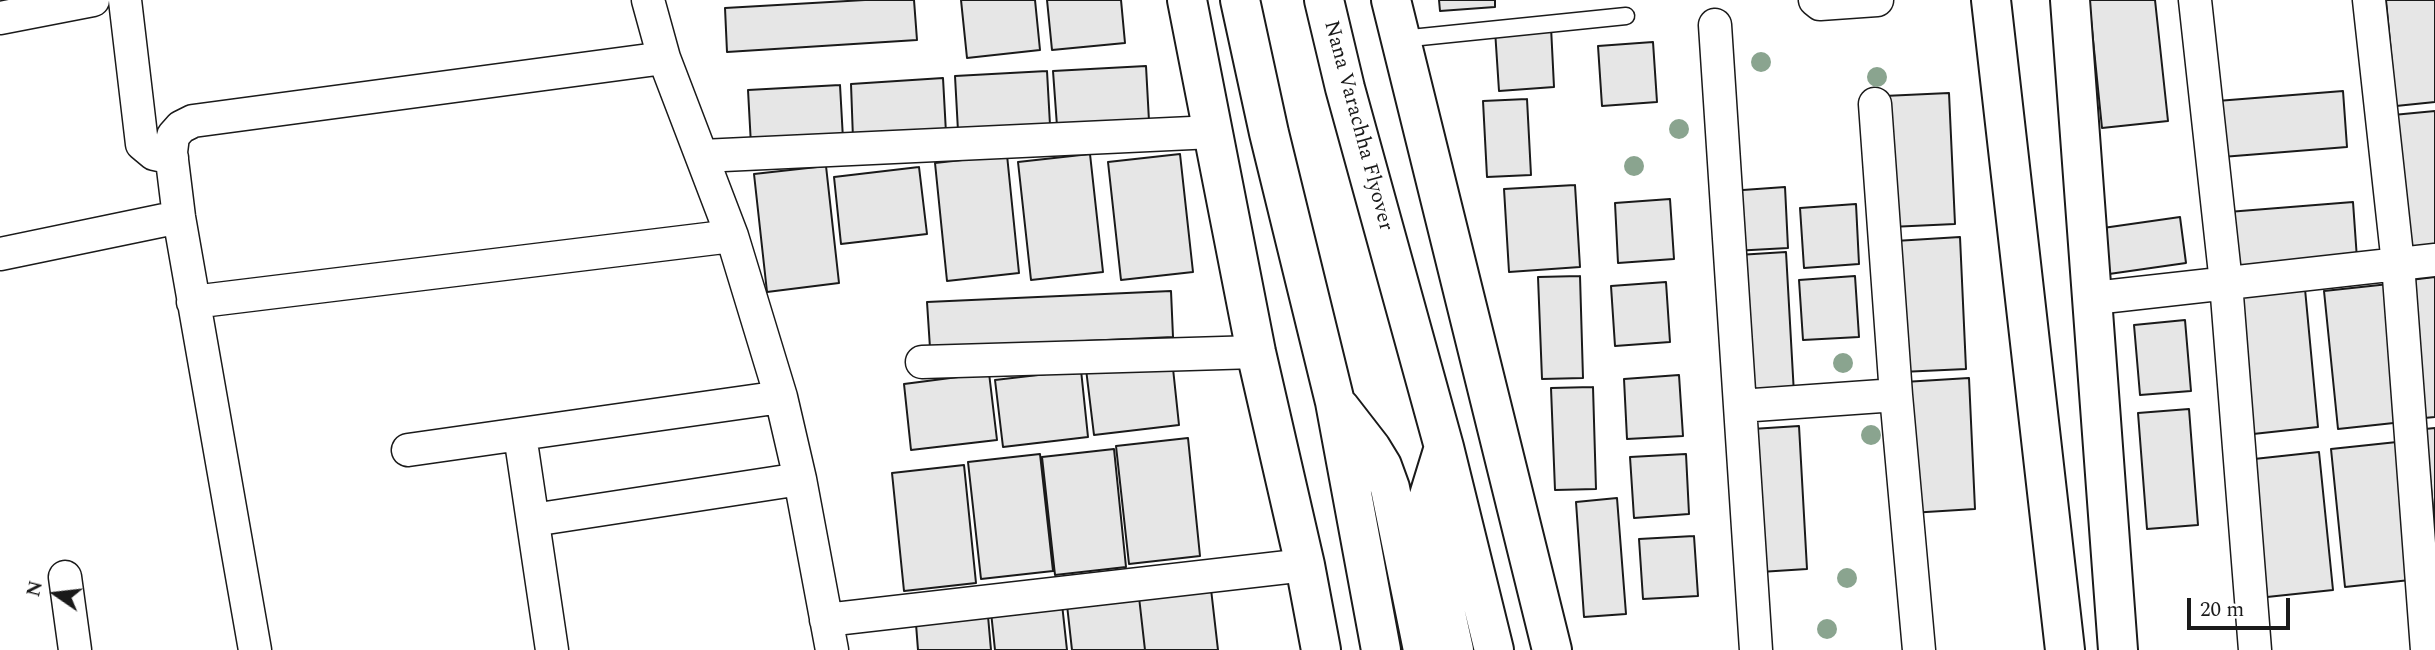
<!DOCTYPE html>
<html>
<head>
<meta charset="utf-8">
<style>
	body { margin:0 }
	#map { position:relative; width:2435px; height:650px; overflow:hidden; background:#fff; font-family:Spectral,serif }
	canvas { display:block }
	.north { position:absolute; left:21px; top:559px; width:70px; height:70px; -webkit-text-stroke:5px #fff; paint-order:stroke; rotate:284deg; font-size:19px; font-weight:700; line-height:28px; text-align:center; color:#1a1a1a }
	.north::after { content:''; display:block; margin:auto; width:24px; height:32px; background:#1a1a1a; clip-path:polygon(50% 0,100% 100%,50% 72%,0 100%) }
	.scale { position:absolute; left:2187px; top:598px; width:103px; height:32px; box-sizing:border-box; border:4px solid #1a1a1a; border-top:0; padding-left:9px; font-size:21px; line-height:24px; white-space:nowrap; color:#1a1a1a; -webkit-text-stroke:5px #fff; paint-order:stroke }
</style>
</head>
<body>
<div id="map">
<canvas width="2435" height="650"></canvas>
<div class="north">N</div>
<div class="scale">20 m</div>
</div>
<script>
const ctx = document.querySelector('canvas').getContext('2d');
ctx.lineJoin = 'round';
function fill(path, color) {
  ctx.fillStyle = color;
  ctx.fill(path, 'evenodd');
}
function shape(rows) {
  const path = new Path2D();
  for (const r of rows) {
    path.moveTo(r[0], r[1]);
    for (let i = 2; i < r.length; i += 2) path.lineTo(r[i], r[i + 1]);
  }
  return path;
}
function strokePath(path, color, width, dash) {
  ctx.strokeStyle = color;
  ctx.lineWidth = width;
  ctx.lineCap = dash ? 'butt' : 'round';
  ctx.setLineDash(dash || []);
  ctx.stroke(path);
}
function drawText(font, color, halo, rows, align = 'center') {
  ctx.font = font + ' Spectral,serif';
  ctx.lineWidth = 5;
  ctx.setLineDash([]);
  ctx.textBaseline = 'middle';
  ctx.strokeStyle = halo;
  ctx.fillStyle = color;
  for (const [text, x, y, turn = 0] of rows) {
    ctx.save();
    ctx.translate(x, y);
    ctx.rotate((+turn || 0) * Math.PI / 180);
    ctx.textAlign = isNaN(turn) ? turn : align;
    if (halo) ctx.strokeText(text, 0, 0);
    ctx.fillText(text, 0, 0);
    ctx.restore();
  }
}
const building = shape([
	[865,0,914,0,917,40,727,52,725,8,865,0],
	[961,0,1035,0,1040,50,967,58,961,0],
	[1047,0,1121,0,1125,43,1052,50,1047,0],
	[1439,0,1495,0,1495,7,1440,11,1439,0],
	[2089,0,2155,0,2168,121,2102,128,2089,0],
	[2386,0,2435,0,2435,102,2396,106,2386,0],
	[1551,27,1554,87,1499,91,1495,30,1551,27],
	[1653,42,1657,102,1602,106,1598,46,1653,42],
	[1146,66,1149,121,1057,126,1053,71,1146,66],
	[1047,71,1050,125,958,131,955,76,1047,71],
	[943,78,946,133,853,139,851,84,943,78],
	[840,85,843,139,751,145,748,90,840,85],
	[2343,91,2347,147,2222,157,2217,101,2343,91],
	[1949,93,1955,224,1890,227,1884,96,1949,93],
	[1527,99,1531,175,1487,177,1483,101,1527,99],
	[2435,111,2435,251,2406,254,2393,115,2435,111],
	[1090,154,1103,272,1031,280,1018,162,1090,154],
	[1180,154,1193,272,1121,280,1108,162,1180,154],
	[1007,155,1019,273,947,281,935,163,1007,155],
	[826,166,839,283,767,292,754,174,826,166],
	[919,167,927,234,841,244,834,177,919,167],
	[1575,185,1580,267,1509,272,1504,189,1575,185],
	[1785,187,1788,248,1733,251,1729,191,1785,187],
	[1670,199,1674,259,1618,263,1615,203,1670,199],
	[2353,202,2357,259,2232,268,2228,212,2353,202],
	[1856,204,1859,264,1804,268,1800,208,1856,204],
	[2180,217,2186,263,2109,274,2103,228,2180,217],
	[1960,237,1966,369,1901,372,1895,241,1960,237],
	[1786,252,1794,394,1747,397,1738,255,1786,252],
	[1580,276,1583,378,1542,379,1538,277,1580,276],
	[1855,276,1859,337,1803,340,1799,280,1855,276],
	[2435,277,2435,417,2424,418,2410,280,2435,277],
	[1666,282,1670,342,1615,346,1611,286,1666,282],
	[2389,284,2403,422,2338,429,2324,291,2389,284],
	[2305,289,2318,427,2253,434,2239,296,2305,289],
	[1171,291,1173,337,930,348,927,302,1171,291],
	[2185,320,2191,391,2140,395,2134,325,2185,320],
	[1172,359,1179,425,1094,435,1086,369,1172,359],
	[1081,370,1088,437,1003,447,995,380,1081,370],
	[989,373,997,440,911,450,904,384,989,373],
	[1679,375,1683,436,1627,439,1624,379,1679,375],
	[1969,378,1975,509,1910,513,1904,382,1969,378],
	[1593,387,1596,489,1555,490,1551,388,1593,387],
	[2189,409,2198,525,2147,529,2138,413,2189,409],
	[1799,426,1807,569,1760,572,1752,429,1799,426],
	[2435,428,2435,527,2425,429,2435,428],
	[1188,438,1200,556,1129,564,1116,446,1188,438],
	[2397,442,2410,580,2345,587,2331,449,2397,442],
	[1114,449,1126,567,1055,575,1042,457,1114,449],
	[2319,452,2333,590,2267,597,2254,459,2319,452],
	[1040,454,1053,571,981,579,968,462,1040,454],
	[1686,454,1689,514,1634,518,1630,457,1686,454],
	[964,465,976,583,904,591,892,473,964,465],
	[1617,498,1626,614,1584,617,1576,502,1617,498],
	[1694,536,1698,596,1643,599,1639,539,1694,536],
	[1211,589,1218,650,1145,650,1139,597,1211,589],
	[1139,597,1145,650,1072,650,1067,605,1139,597],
	[1062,604,1067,650,995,650,991,612,1062,604],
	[988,616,991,650,918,650,916,624,988,616]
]);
fill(building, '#e6e6e6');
strokePath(building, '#1a1a1a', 2);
const service = shape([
	[1401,39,1626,16]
]);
const minor = shape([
	[125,0,142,144,154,154,172,158],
	[648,0,664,58,732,236,781,397,800,479,832,650],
	[1815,0,1820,4,1877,0],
	[2195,0,2226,283,2255,650],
	[2369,0,2398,264,2427,650],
	[0,18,93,0],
	[1715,25,1756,650],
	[1875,104,1896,395,1919,650],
	[702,156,1213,132],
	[0,254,179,217],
	[2094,298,2435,260],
	[193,302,732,236],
	[922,362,1256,352],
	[1740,406,1896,395],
	[520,435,552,650],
	[408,450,781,397],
	[533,520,800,479],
	[65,577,75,650],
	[826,620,1305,565],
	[255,650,179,217,171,152,173,136,181,127,193,121,664,58]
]);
const tertiary = shape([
	[1991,0,2065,650],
	[2070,0,2118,650]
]);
const primary = shape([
	[1187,0,1256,352,1305,565,1321,650],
	[1240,0,1269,133,1335,402,1381,650],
	[1324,0,1345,88,1444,447,1494,650],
	[1391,0,1552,650],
	[1340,408,1371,448,1382,466,1390,488,1423,650],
	[1444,447,1428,499,1425,519,1454,650]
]);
strokePath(service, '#1a1a1a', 19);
strokePath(minor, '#1a1a1a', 35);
strokePath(tertiary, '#1a1a1a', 42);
strokePath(primary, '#1a1a1a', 42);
strokePath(service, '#fff', 16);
strokePath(minor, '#fff', 32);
strokePath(tertiary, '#fff', 38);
strokePath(primary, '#fff', 38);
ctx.fillStyle = '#8aa48f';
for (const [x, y] of [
	[1761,62],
	[1877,77],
	[1679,129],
	[1634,166],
	[1843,363],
	[1871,435],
	[1847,578],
	[1827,629]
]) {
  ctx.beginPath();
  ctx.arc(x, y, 10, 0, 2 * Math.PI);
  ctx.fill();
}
drawText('21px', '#1a1a1a', '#fff', [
	["Nana Varachha Flyover",1357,126,75]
]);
</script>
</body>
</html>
